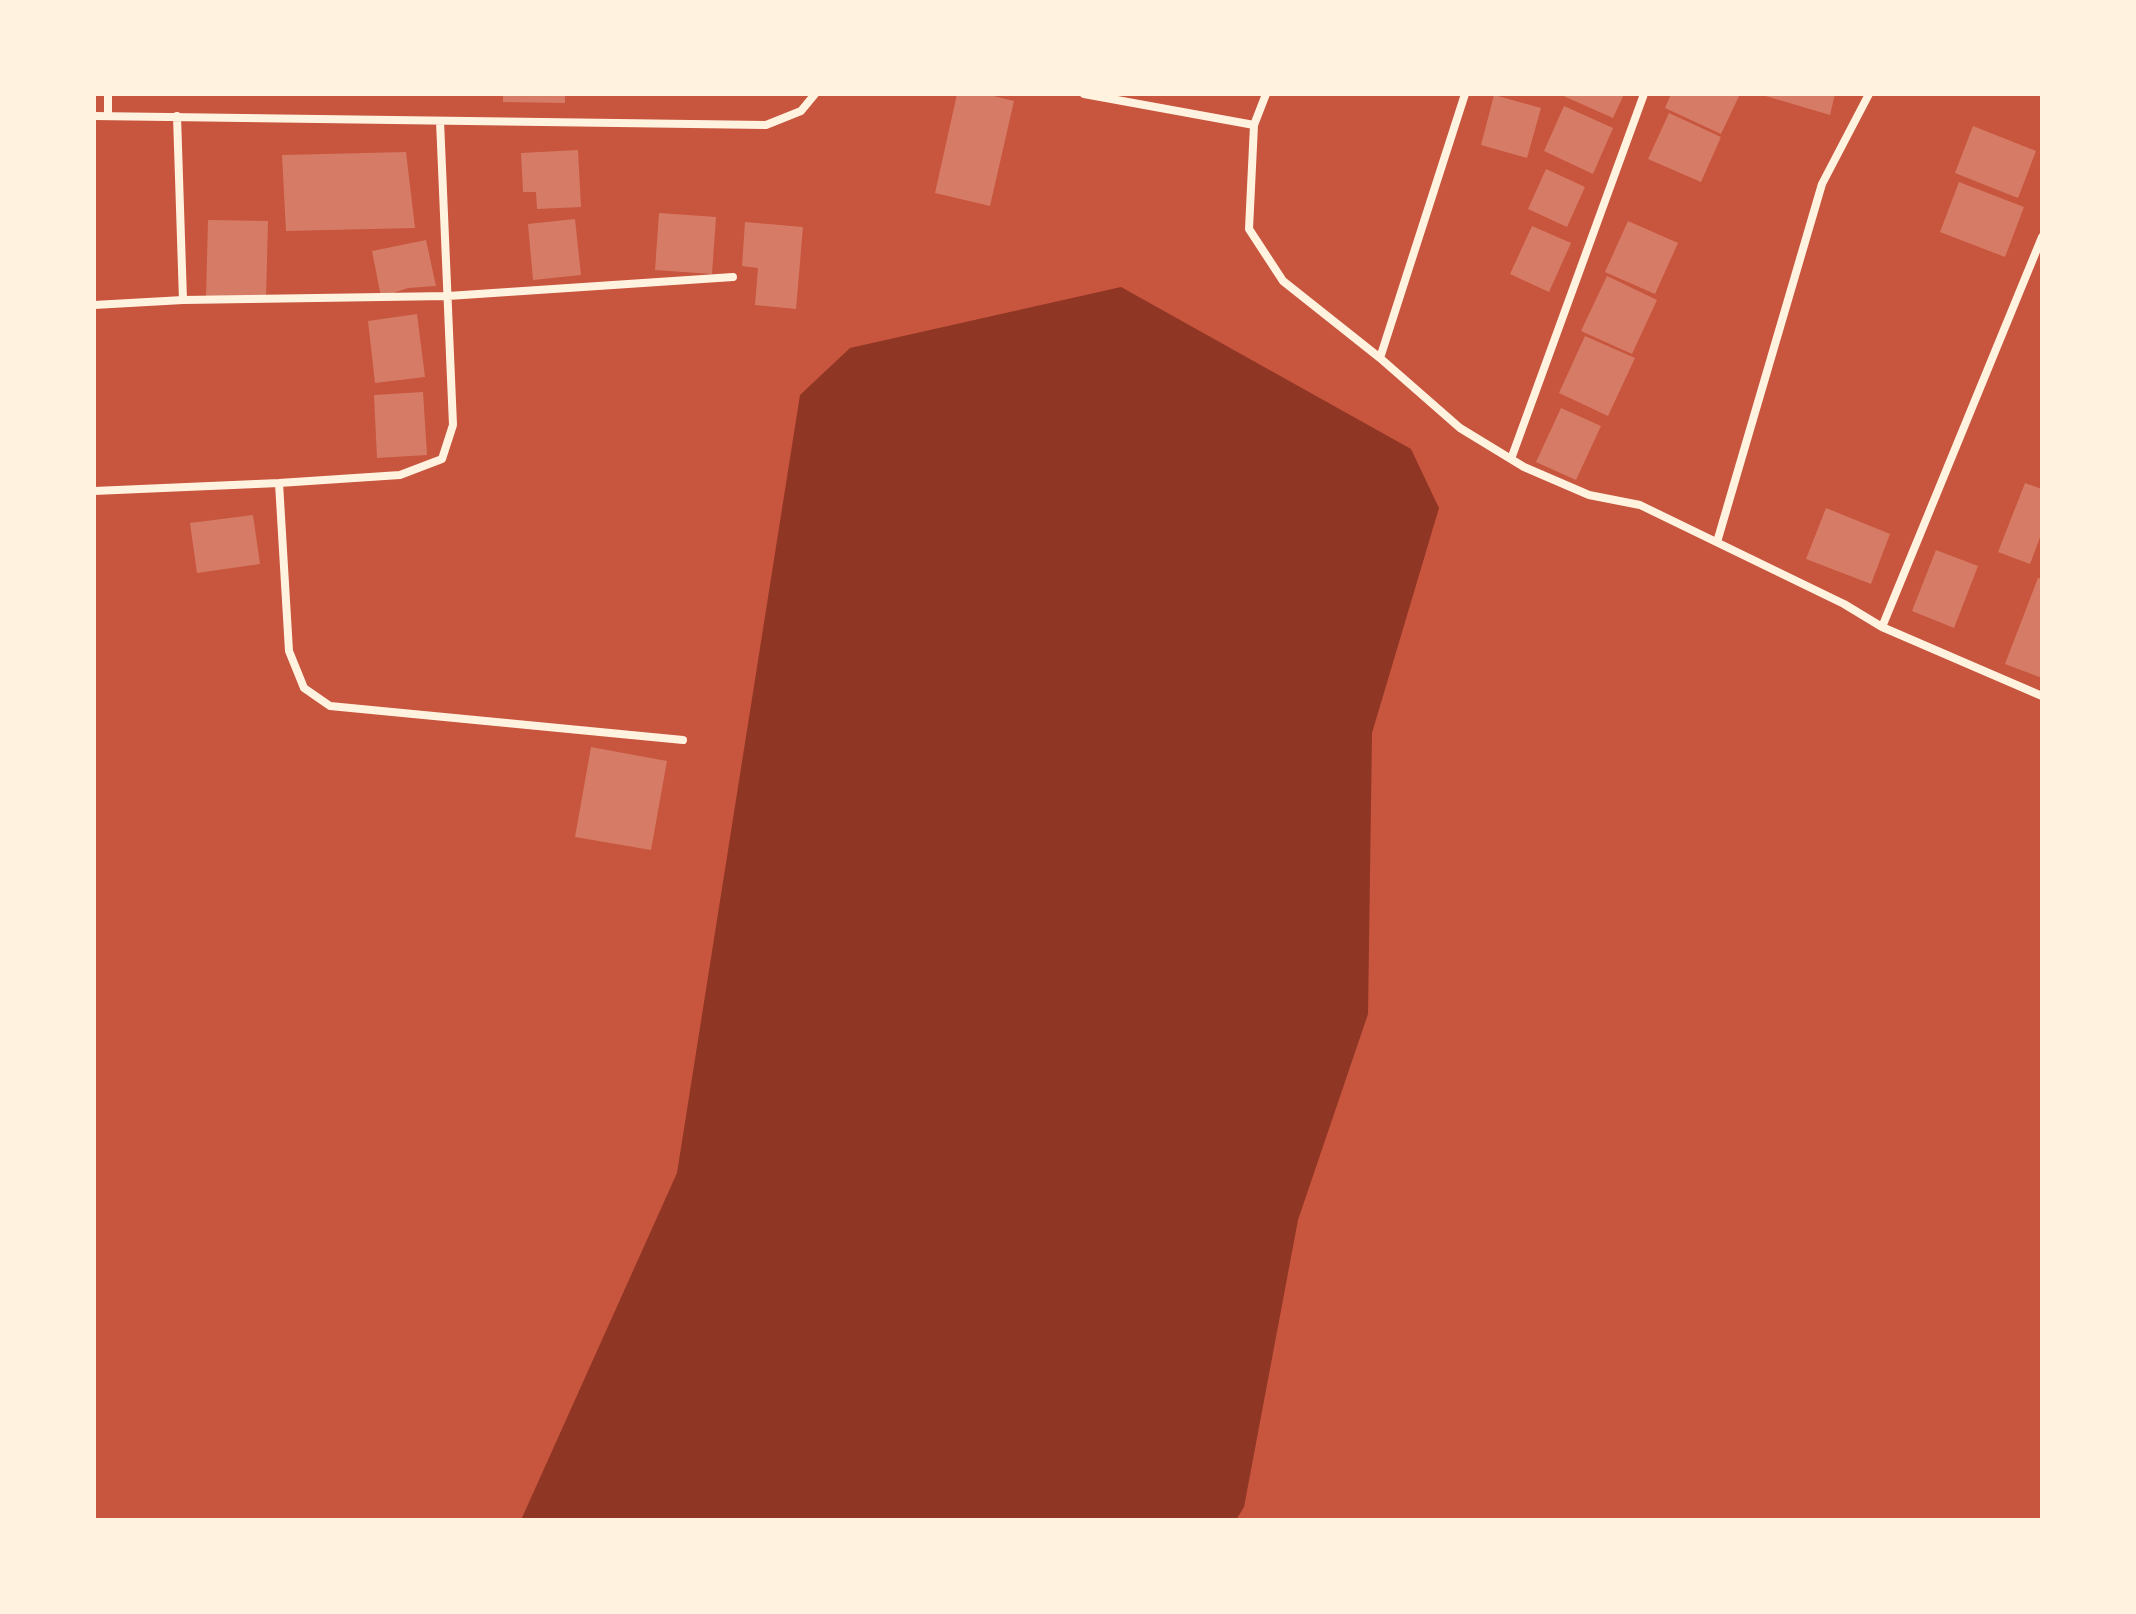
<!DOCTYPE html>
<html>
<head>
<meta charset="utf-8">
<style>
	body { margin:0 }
	#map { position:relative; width:2136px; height:1614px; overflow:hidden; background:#c8553d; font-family:"Sofia Sans Condensed",sans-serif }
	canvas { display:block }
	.frame { position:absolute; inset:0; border:96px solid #fff3e0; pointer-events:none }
</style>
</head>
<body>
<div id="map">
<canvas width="2136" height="1614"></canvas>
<div class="frame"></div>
</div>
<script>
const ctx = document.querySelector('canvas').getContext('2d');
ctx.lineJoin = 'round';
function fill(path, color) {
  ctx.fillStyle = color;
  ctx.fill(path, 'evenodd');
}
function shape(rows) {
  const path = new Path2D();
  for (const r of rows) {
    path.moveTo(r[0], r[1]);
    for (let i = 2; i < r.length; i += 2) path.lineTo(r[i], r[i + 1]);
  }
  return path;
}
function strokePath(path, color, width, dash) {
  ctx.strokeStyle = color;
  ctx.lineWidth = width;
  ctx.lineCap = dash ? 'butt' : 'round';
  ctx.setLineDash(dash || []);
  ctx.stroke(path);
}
fill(shape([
	[1121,287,1411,449,1439,508,1372,733,1368,1014,1298,1220,1244,1507,1236,1520,521,1520,677,1173,800,395,850,348]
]), '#8f3625');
fill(shape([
	[503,94,565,94,565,103,503,102],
	[957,94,985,94,1014,101,990,206,935,193],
	[1559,94,1624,94,1613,118],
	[1671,94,1740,94,1721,134,1665,108],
	[1759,94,1835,94,1830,115],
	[1494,95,1541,108,1527,158,1481,145],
	[1564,106,1613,128,1593,174,1544,151],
	[1669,113,1721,137,1701,182,1648,159],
	[1973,126,2036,151,2018,198,1955,173],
	[578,150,581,207,537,209,536,192,523,192,521,153],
	[406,152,415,228,286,231,282,155],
	[1546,169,1585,187,1567,227,1528,209],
	[1959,182,2024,207,2005,257,1940,232],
	[659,213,716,217,712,274,655,270],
	[575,219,581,275,533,280,528,224],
	[208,220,268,221,266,297,206,297],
	[1628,221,1678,243,1655,294,1605,272],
	[745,222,803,227,796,309,755,305,758,268,742,266],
	[1532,226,1571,243,1549,292,1510,274],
	[426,240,436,286,408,288,381,297,372,251],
	[1607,276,1657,300,1632,354,1581,331],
	[417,314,425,377,375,383,368,321],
	[1585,336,1635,358,1608,416,1559,393],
	[423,392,427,455,377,458,374,395],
	[1561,408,1601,426,1576,480,1536,462],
	[2025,483,2042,489,2042,532,2030,564,1998,552],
	[1826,508,1890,534,1871,584,1806,559],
	[253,515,260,564,197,573,190,523],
	[1936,550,1978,566,1954,628,1912,611],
	[2038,578,2042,579,2042,678,2005,664],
	[591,747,667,761,651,850,575,837]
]), '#d67c66');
strokePath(shape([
	[1084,94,1254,125,1266,94],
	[94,116,766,125,801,111,815,94],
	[108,116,108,94],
	[177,116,183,300],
	[1254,125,1249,229,1283,281,1380,358,1460,428,1524,467,1589,495,1640,505,1844,604,1882,627,2042,696],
	[94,305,183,300,448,296,733,277],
	[1380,358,1465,94],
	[1511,459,1644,94],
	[279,483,289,651,304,688,330,706,683,740],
	[94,491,279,483,400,475,442,459,453,425,440,121],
	[1717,542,1822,184,1869,94],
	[1882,627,2042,237]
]), '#fff3e0', 8);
</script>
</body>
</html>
